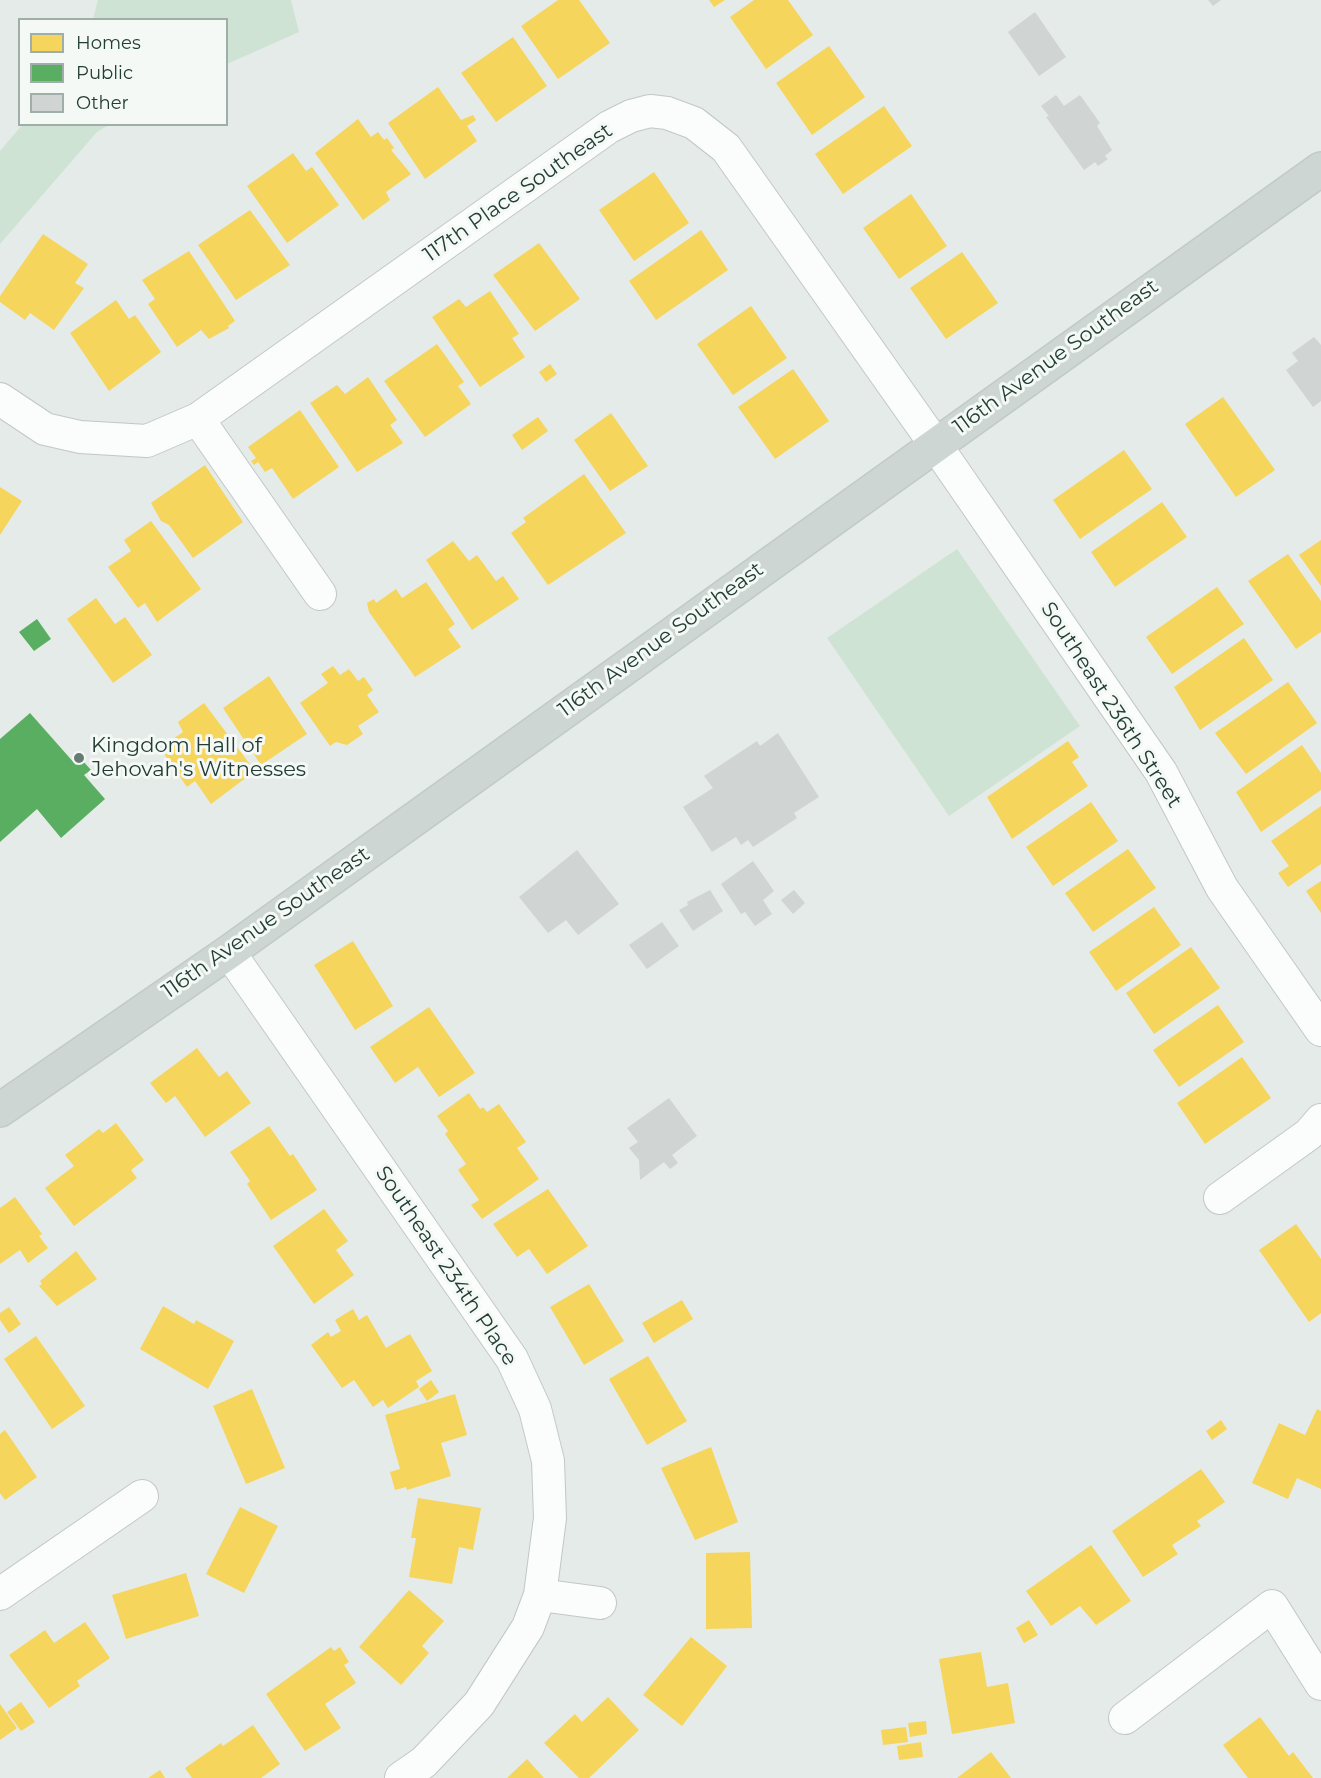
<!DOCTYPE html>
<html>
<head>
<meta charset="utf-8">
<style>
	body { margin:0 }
	#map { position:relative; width:1321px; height:1778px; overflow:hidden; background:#e5ebe8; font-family:Montserrat,sans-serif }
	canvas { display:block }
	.legend { position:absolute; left:18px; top:18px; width:210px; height:108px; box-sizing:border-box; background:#f4f9f6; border:2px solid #a0aea9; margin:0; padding:8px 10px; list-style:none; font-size:18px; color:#233d36 }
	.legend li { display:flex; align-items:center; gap:12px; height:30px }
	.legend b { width:30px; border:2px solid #a0aea9 }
</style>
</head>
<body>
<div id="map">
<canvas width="1321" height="1778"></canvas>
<ul class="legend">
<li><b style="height:16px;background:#f6d55c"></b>Homes</li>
<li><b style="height:16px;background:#5aae61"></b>Public</li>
<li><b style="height:16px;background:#d0d4d2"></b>Other</li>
</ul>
</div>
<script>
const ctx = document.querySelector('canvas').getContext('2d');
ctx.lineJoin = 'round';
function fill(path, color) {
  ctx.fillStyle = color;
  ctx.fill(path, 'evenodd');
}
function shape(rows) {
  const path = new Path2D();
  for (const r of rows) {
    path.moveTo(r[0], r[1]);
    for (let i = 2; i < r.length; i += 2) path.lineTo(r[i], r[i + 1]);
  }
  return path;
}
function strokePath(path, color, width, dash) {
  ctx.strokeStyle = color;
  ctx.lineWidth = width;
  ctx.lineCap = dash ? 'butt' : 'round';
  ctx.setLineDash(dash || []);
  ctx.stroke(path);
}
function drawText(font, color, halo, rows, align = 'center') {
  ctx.font = font + ' Montserrat,sans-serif';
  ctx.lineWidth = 6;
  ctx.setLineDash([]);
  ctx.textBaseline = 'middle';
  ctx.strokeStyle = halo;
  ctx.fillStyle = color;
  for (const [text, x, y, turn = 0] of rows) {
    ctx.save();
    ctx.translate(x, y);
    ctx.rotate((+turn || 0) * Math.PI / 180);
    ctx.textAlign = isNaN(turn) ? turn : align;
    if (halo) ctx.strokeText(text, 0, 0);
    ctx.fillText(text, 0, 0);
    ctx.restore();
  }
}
fill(shape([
	[98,0,291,0,299,32,227,64,226,20,93,19],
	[22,125,109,125,97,132,0,244,0,151],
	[957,549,1080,726,949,816,827,638]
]), '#cfe3d5');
fill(shape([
	[558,0,579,0,610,43,558,79,521,26],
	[709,0,725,0,714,7],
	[754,0,788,0,813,35,766,69,730,17],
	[513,37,547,86,496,122,461,73],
	[829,46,865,97,812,135,776,83],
	[438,87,461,120,473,115,476,120,467,126,477,141,425,179,388,123],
	[884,106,912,146,843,194,815,154],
	[358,119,371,137,378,132,384,140,387,138,394,148,391,150,411,174,386,192,390,200,363,220,315,153],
	[293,153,306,171,312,167,339,205,287,243,247,186],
	[654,172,689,223,634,261,599,210],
	[911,194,947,246,899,279,863,228],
	[250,210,290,265,236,300,198,245],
	[701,230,728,270,656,320,629,281],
	[43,234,88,264,75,283,84,288,54,330,30,313,25,320,0,302,0,296],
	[539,243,580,299,535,331,493,275],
	[189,251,235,321,228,326,229,328,209,339,201,330,177,347,148,304,155,299,142,280],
	[962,252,998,303,946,339,910,288],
	[490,291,519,334,512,338,525,357,480,387,432,317,459,299,466,307],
	[116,300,129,319,135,315,161,352,109,391,70,333],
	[751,306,787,358,733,395,697,344],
	[437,344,464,382,458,386,471,404,425,437,384,381],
	[550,364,557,374,546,382,539,372],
	[793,369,829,421,775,459,738,407],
	[368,377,397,420,390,425,403,443,357,472,310,403,337,385,345,394],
	[1223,397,1275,470,1236,497,1185,424],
	[300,410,339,467,293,499,272,468,265,472,258,462,254,465,251,461,256,458,248,447],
	[611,413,648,466,610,491,574,440],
	[538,417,548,431,522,450,512,435],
	[1124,450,1152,489,1080,539,1053,500],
	[205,465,243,522,193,558,169,525,161,521,151,503],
	[584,474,626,533,548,585,511,533,526,522,523,518],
	[0,487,22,501,0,535],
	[1162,502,1187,537,1115,587,1091,552],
	[151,521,201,589,157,622,145,603,138,608,108,567,131,551,124,540],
	[1321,540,1321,586,1299,555],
	[453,541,469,561,477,555,496,581,503,576,519,599,472,630,426,560],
	[1288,554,1321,601,1321,632,1296,649,1248,581],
	[426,582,455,624,448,629,461,647,415,677,369,612,367,603,374,599,376,603,396,589,402,598],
	[1217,587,1244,624,1172,674,1146,637],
	[96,598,115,624,125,617,152,655,113,683,67,619],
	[1244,638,1273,680,1200,730,1174,687],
	[333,666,340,675,349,669,358,681,364,677,373,690,367,695,379,712,358,726,363,734,347,745,336,742,330,746,300,703,328,683,321,674],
	[269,676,307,734,261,765,223,708],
	[1288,682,1317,723,1246,774,1215,733],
	[204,703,255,771,211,804,195,781,187,787,160,748,183,732,178,722],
	[1068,741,1079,757,1072,762,1088,786,1012,839,987,797],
	[1302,745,1321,773,1321,790,1261,832,1236,792],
	[1091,802,1118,841,1053,886,1026,847],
	[1321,806,1321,864,1288,887,1278,873,1289,866,1271,841],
	[1128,849,1156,888,1093,932,1065,893],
	[1321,881,1321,913,1306,891],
	[1154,907,1181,945,1116,991,1089,952],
	[353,941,393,1006,355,1030,314,965],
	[1191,947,1220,988,1154,1034,1126,993],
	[1218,1005,1244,1042,1179,1087,1153,1050],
	[429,1007,475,1073,439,1097,418,1067,395,1083,370,1047],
	[197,1048,219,1077,227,1071,251,1103,205,1137,175,1096,166,1103,150,1083],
	[1242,1057,1271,1098,1205,1144,1177,1103],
	[469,1093,480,1109,483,1107,487,1112,499,1104,526,1142,517,1148,539,1179,482,1219,471,1205,479,1200,458,1170,466,1164,445,1134,448,1131,437,1116],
	[116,1123,144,1160,131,1170,137,1178,74,1226,45,1188,74,1166,65,1155,99,1129,103,1133],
	[269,1126,290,1156,293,1154,317,1190,271,1220,247,1184,250,1181,230,1152],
	[548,1189,588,1246,547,1274,529,1249,517,1257,493,1224],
	[15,1197,42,1234,39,1236,48,1248,28,1263,20,1250,0,1264,0,1208],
	[324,1209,348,1241,336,1250,354,1275,314,1304,273,1246],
	[1296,1224,1321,1259,1321,1313,1309,1322,1259,1250],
	[76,1251,97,1279,57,1306,39,1286,42,1284,40,1281],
	[589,1284,624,1341,584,1365,550,1307],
	[682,1300,693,1319,654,1343,642,1323],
	[163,1306,194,1324,196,1320,234,1341,208,1389,140,1349],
	[9,1307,21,1324,9,1333,0,1320,0,1313],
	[353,1309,359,1320,367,1315,386,1348,410,1334,432,1371,416,1381,419,1387,388,1408,383,1400,373,1407,354,1380,342,1388,311,1345,328,1332,331,1337,341,1331,335,1320],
	[36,1336,85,1406,52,1429,4,1359],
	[648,1356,687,1421,647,1445,609,1379],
	[431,1380,439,1392,427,1401,419,1389],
	[252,1389,285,1468,246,1484,213,1406],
	[455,1394,467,1435,441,1443,451,1476,407,1490,406,1487,395,1490,390,1472,400,1469,385,1415],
	[1317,1409,1321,1411,1321,1489,1297,1478,1288,1499,1252,1483,1279,1423,1305,1435],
	[1221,1420,1227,1429,1212,1440,1206,1431],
	[5,1430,37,1477,5,1500,0,1493,0,1434],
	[711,1447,738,1522,695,1540,661,1468],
	[1201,1469,1225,1502,1197,1521,1201,1526,1172,1545,1178,1554,1143,1577,1112,1531],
	[418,1498,481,1508,473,1550,459,1547,452,1584,409,1577,416,1538,411,1538],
	[240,1507,278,1526,244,1593,206,1574],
	[1091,1545,1131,1601,1096,1625,1080,1606,1051,1626,1026,1591],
	[750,1552,752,1628,706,1629,706,1553],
	[186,1573,199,1616,126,1639,112,1595],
	[409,1590,444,1621,422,1646,429,1653,401,1685,359,1647],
	[1029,1620,1038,1635,1024,1643,1016,1628],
	[85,1622,110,1658,77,1681,80,1686,49,1708,9,1655,45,1630,54,1643],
	[691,1637,727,1666,682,1726,643,1695],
	[331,1647,334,1651,340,1647,349,1662,344,1665,356,1683,325,1704,341,1728,305,1751,266,1694],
	[981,1652,987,1687,1008,1683,1015,1723,952,1734,939,1659],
	[608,1697,639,1730,589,1778,579,1778,544,1743,575,1714,582,1722],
	[21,1702,35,1722,21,1731,7,1712],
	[0,1704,17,1728,0,1740],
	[1260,1717,1289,1756,1293,1752,1313,1778,1248,1778,1223,1745],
	[926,1721,927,1734,910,1737,908,1723],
	[253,1725,280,1764,261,1778,192,1778,185,1768,221,1743,223,1746],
	[906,1727,908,1742,883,1745,881,1730],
	[921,1742,923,1757,899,1760,897,1746],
	[991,1752,1011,1778,957,1778],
	[527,1759,544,1778,507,1778],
	[160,1770,165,1778,148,1778]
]), '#f6d55c');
fill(shape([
	[37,619,51,639,34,651,19,632],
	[30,713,76,765,82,760,91,770,84,775,105,799,61,838,37,809,0,842,0,739]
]), '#5aae61');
fill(shape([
	[1208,0,1221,0,1213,6],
	[1035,12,1066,57,1039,76,1008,32],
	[1056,95,1064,106,1080,95,1100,123,1097,126,1112,150,1105,156,1108,159,1098,166,1095,162,1084,170,1046,117,1049,116,1041,106],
	[1314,337,1321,345,1321,401,1313,407,1286,370,1298,361,1292,353],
	[778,733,819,797,794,813,797,818,753,847,748,840,741,845,736,837,712,852,683,807,713,788,704,776,757,741,760,746],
	[577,850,619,904,578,935,566,920,548,933,519,897],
	[753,861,774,891,763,900,772,914,755,926,745,912,741,914,721,884],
	[710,890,723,911,693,931,679,910,688,905,687,902],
	[794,890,805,903,793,914,781,900],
	[662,922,679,946,647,969,629,945],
	[669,1098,697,1136,672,1155,678,1163,670,1169,664,1162,640,1180,639,1160,629,1148,638,1142,627,1128]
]), '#d0d4d2');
const minor = shape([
	[0,399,45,429,80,437,147,441,198,419,609,127,631,116,650,111,667,113,694,123,726,148,935,444,1161,772,1222,888,1321,1030],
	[198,419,320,594],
	[229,952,512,1359,535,1409,548,1461,550,1518,540,1595,528,1627,479,1704,424,1762,401,1778],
	[1220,1198,1309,1134,1321,1120],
	[0,1594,142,1496],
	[540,1595,600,1603],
	[1125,1718,1272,1606,1321,1684]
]);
const major = shape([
	[0,1110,229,952,1321,169]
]);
strokePath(minor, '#c2c8c5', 34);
strokePath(major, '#c1cac7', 36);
strokePath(minor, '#fbfcfc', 32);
strokePath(major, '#ced6d4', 33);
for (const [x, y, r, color] of [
	[79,758,6,"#677a74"]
]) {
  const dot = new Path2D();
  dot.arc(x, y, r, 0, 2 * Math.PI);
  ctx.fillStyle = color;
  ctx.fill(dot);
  strokePath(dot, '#f4f9f6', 2);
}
drawText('21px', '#233d36', '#f4f9f6', [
	["117th Place Southeast",518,193,-35],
	["116th Avenue Southeast",1056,357,-36],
	["116th Avenue Southeast",661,640,-36],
	["Southeast 236th Street",1111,705,57],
	["116th Avenue Southeast",266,923,-35],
	["Southeast 234th Place",446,1266,56]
]);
drawText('21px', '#233d36', '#f4f9f6', [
	["Kingdom Hall of",91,746],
	["Jehovah's Witnesses",91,770]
], 'left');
</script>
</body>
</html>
